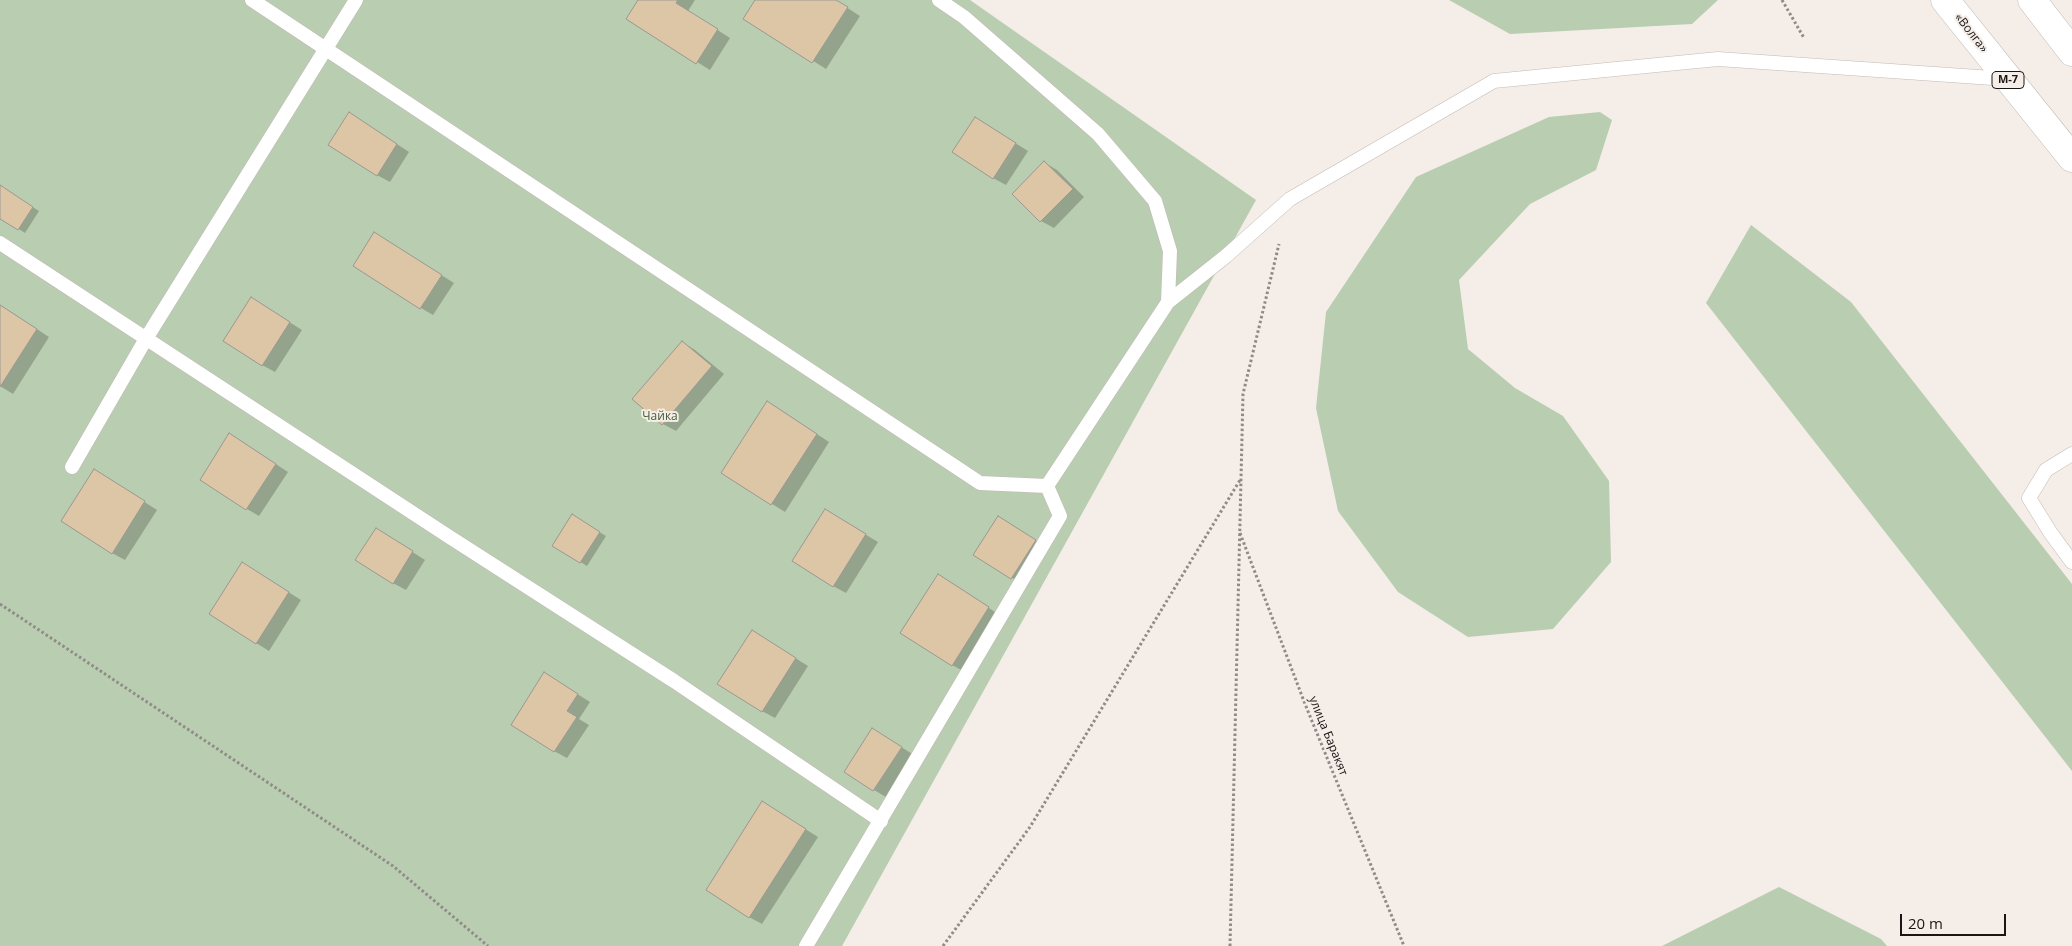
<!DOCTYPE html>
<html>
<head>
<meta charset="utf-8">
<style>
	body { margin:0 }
	#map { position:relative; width:2072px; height:946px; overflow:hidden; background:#f4ede8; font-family:"Open Sans",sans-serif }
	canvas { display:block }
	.scale { position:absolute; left:1900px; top:914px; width:106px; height:22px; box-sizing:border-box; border:2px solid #191615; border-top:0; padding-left:6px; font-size:15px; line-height:18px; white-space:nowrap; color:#191615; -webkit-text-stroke:4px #f4ede8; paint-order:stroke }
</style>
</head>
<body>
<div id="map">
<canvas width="2072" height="946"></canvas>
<div class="scale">20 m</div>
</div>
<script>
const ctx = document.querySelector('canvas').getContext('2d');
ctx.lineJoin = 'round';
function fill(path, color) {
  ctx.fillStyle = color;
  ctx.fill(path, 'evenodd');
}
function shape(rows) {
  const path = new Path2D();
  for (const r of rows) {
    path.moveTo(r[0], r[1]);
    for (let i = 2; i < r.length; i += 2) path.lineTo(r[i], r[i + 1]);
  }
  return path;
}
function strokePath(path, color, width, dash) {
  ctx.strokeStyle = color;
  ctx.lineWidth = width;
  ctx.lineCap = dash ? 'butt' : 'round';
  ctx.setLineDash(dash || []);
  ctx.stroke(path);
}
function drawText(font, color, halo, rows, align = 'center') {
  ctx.font = font + ' "Open Sans",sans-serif';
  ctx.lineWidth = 4;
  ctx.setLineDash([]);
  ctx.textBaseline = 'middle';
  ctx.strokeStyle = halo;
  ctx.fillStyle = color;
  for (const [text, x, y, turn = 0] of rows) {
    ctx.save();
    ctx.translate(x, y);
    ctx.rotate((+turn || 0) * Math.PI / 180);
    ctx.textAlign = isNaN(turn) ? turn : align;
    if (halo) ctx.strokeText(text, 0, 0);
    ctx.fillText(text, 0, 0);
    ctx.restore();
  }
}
fill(shape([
	[0,0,970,0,1256,200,842,946,0,946],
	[1449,0,1718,0,1692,24,1510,34],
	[1600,112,1612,120,1596,170,1530,204,1459,280,1468,349,1515,388,1563,416,1609,481,1611,562,1553,629,1468,637,1398,592,1338,511,1316,408,1326,312,1416,177,1549,117],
	[1751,225,1851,302,2072,584,2072,771,1706,303],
	[1779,887,1881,939,1887,946,1662,946]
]), '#b9cdb0');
fill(shape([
	[640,0,695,0,688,11,730,38,710,70,628,19],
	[756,0,835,0,860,16,826,69,745,18],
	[362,121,409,152,390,182,377,175],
	[988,126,1028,151,1006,185,993,178],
	[1045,163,1057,170,1084,197,1054,228,1041,221],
	[0,187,39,211,25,233,0,217],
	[387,241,454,283,433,315,421,308],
	[0,305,49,337,13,394,0,386],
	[264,306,302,330,275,372,262,365],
	[682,342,695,350,724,374,676,431,663,424,634,399],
	[780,410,829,442,785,512,723,473],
	[242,442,288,472,259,516,247,509],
	[107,478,157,510,125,560,112,553],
	[572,516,606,536,587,566,553,545],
	[838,518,878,542,846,593,833,586],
	[1011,525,1048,548,1024,585,975,555],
	[389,537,425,560,406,590,393,583],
	[255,571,301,600,269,651,210,614],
	[951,583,1001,616,965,672,952,665],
	[765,639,808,666,775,718,762,711],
	[557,681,590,702,579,719,589,725,567,758,554,751],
	[885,737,914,755,886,797,874,790],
	[775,810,818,837,762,924,749,917]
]), '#0003');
const building = shape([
	[638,0,678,0,676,3,718,29,696,64,626,19,638,0],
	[755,0,836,0,848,7,812,63,743,19,755,0],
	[349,112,397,144,377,176,328,145,349,112],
	[975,117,1016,143,993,179,952,152,975,117],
	[1044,161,1073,189,1040,222,1012,194,1044,161],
	[0,185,33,207,18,230,0,219,0,185],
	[374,232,442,275,420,309,353,266,374,232],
	[251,297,290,322,262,366,223,341,251,297],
	[0,305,37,329,0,387,0,305],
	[682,341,712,366,662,425,632,399,682,341],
	[767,401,817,434,771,505,721,473,767,401],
	[229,433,276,464,246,510,200,480,229,433],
	[94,469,145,501,112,554,61,521,94,469],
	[825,509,866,534,833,587,792,561,825,509],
	[572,514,600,532,580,563,552,546,572,514],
	[998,516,1036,540,1011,579,973,555,998,516],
	[376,528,413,551,393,584,355,560,376,528],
	[242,562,289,592,256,644,209,614,242,562],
	[938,574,989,607,952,666,900,633,938,574],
	[752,630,796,658,762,712,717,684,752,630],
	[544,672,578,694,567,711,577,717,554,752,511,725,544,672],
	[872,728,902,747,873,791,844,772,872,728],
	[762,801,806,829,749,918,706,890,762,801]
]);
fill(building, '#dcc6a5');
strokePath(building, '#9c9892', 1);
const service = shape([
	[252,0,980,483,1047,486],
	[939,0,964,17,1098,134,1155,201,1170,251,1168,302],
	[0,243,448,536,674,681,881,821],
	[2072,454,2046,470,2029,498,2050,532,2072,562],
	[72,467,147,337,356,0],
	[806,946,1060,516,1047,486,1168,302,1226,256,1290,199,1494,81,1718,59,2007,79]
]);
const trunk = shape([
	[1945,0,2072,158],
	[2032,0,2072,52]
]);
strokePath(service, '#c2bbb6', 15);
strokePath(trunk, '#c2bbb6', 29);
strokePath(shape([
	[1782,0,1804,38],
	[1240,533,1305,704,1404,946],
	[0,604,393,866,488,946],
	[943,946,1030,827,1240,480],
	[1230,946,1243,394,1279,244]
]), '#908b88', 3, [2.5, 2.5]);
strokePath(service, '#fff', 14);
strokePath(trunk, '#fff', 28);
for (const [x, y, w] of [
	[2008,80,32]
]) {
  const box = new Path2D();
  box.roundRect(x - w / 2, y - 8.5, w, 17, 4);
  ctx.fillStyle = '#f4ede8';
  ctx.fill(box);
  strokePath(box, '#191615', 1);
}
drawText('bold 11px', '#191615', null, [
	["М-7",2008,80]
]);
drawText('12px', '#191615', '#f4ede8', [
	["«Волга»",1971,33,52],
	["улица Баракят",1328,736,68]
]);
drawText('12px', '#426133', '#f4ede8', [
	["Чайка",660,417]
]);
</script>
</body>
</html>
